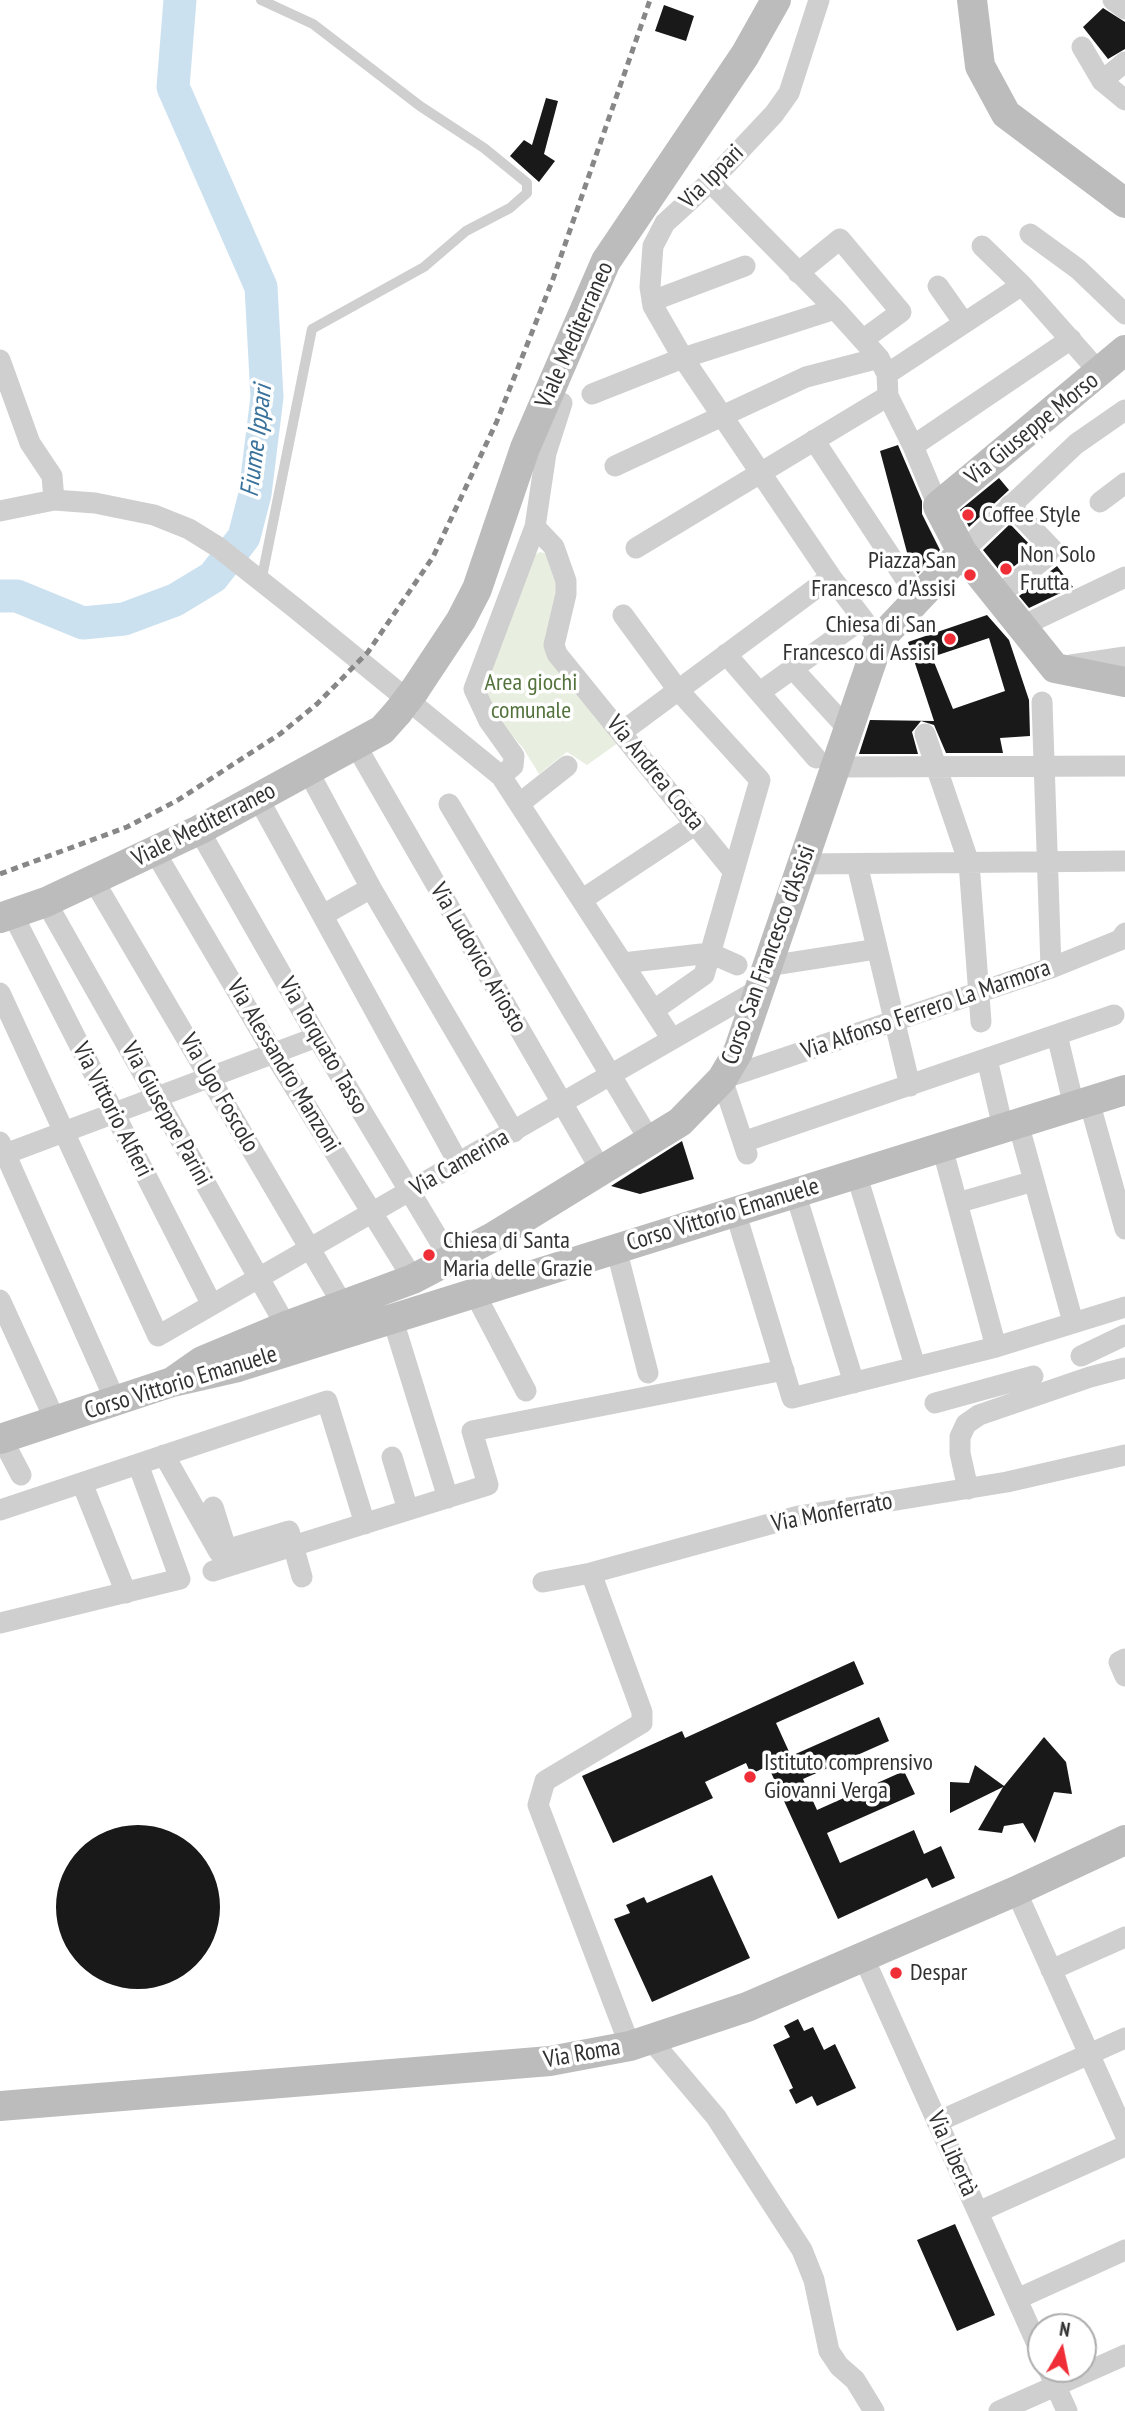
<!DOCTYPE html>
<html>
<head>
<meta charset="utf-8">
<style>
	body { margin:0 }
	#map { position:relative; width:1125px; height:2411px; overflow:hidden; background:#fff; font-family:"PT Sans Narrow",sans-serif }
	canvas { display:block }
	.north { position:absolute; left:1027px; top:2313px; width:70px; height:70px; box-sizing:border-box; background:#fff; border:2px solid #adadad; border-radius:50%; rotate:9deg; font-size:19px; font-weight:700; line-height:28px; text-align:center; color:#323232 }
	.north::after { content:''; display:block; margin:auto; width:24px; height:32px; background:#ef2e37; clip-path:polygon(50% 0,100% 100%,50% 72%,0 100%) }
</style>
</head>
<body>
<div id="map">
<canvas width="1125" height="2411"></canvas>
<div class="north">N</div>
</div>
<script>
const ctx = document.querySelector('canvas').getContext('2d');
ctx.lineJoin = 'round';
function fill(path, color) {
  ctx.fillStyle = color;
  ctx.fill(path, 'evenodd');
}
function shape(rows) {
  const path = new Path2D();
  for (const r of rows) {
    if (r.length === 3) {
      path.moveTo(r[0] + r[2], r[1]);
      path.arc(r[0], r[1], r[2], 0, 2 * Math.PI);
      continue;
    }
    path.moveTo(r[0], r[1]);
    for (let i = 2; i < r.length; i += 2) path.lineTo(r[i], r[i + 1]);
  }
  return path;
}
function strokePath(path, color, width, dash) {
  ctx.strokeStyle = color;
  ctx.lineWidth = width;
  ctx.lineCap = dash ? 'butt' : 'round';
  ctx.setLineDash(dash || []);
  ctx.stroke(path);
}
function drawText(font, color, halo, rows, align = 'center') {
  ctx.font = font + ' "PT Sans Narrow",sans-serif';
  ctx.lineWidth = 7;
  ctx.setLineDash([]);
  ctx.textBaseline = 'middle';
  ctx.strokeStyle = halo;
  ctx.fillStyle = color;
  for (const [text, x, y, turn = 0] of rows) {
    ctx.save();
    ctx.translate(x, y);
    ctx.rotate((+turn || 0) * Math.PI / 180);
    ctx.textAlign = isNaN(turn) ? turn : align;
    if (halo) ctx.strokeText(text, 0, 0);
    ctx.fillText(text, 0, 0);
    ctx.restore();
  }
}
fill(shape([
	[540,552,549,554,558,579,547,646,618,743,587,765,567,752,539,774,523,748,497,718,483,688,533,556]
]), '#e8efe0');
strokePath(shape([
	[0,596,17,596,83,623,124,619,175,600,213,577,244,537,255,494,267,397,261,287,173,87,180,0]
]), '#cce1ef', 33);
fill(shape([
	[664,5,694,16,686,41,655,31],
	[1103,8,1125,22,1125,49,1108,59,1083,27],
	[546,98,558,101,544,154,555,161,539,182,510,156,524,140,532,145],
	[898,445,922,501,922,514,940,550,918,574,909,560,880,451],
	[999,478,1009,490,969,527,960,510],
	[1010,524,1035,550,1003,575,983,550],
	[1057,566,1073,587,1029,608,1019,596],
	[987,615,1009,640,1029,700,1030,736,1000,738,1003,753,946,753,934,725,921,721,912,732,918,754,859,754,870,720,934,721,908,642],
	[989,638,1005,691,953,709,932,657],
	[682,1141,694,1179,640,1194,611,1186],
	[854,1661,864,1684,776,1723,791,1756,879,1717,889,1741,803,1779,817,1810,904,1771,915,1794,827,1833,840,1863,914,1830,924,1854,941,1846,955,1878,932,1888,927,1878,838,1919,768,1766,751,1774,746,1763,705,1782,713,1798,613,1843,582,1776,682,1731,685,1738],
	[1044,1737,1066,1762,1072,1794,1054,1792,1035,1843,1023,1823,1004,1826,1002,1833,978,1830,1003,1787,950,1813,950,1782,969,1783,975,1765,1004,1786],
	[138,1907,82],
	[712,1875,750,1958,652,2002,614,1919,630,1913,626,1905,644,1897,647,1903],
	[798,2019,804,2031,813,2027,824,2050,835,2044,856,2088,817,2106,812,2096,796,2104,789,2090,793,2088,773,2045,790,2037,784,2026],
	[955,2224,995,2315,957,2331,917,2240]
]), '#191919');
strokePath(shape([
	[261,582,312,329,424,267,466,231,510,208,527,193,527,183,484,148,420,106,313,24,261,0]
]), '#cfcfcf', 10);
strokePath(shape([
	[819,0,789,93,774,114,710,182,665,223,653,246,650,287,653,306,683,358,831,577,879,640],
	[1113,0,1125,9],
	[1082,47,1102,81],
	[1125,62,1102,81,1125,100],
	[710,182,835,309,879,358,887,374,888,396,913,446,938,506],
	[1030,234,1078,269,1125,314],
	[982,246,1022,285,1100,373],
	[798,273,840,239,901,312,864,339],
	[938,286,964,323],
	[652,301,745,266],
	[0,360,30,443,52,476,54,500],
	[887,374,1022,285],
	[592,394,683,358,835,309],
	[814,440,918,598],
	[913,446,1071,339],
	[546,453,562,403],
	[615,466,806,377,879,358],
	[1100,502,1125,483],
	[0,511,54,500,95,503,154,515,189,529,218,547,295,608,501,776,672,1039],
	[535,527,554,547,566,581,566,594,554,645,557,654,733,871],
	[636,548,888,396],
	[962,552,1076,444,1125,410],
	[999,595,1054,551,1010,505],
	[623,615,678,690,760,780,704,975,654,1010],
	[1022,626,1125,577],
	[726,654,816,758],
	[1071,665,1125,657],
	[793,669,848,729],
	[760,692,861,620],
	[1042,702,1051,968],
	[623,731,831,577],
	[925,734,969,863,981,1022],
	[355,744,602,1172],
	[835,767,1125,766],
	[308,771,371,888,514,1132],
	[501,776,513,766,514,756,489,721,474,689,535,527,546,453,525,448],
	[258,798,459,1164],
	[449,804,650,1141],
	[519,804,567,766],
	[199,830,317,1037,451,1260],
	[155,852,274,1054,413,1279],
	[804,864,1125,861],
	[857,864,910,1086],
	[94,881,343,1305],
	[583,899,696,824],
	[46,902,286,1326],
	[13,915,212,1305],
	[323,915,371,888],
	[623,963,710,953,737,965],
	[768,966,877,949],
	[0,993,158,1336,761,988],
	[1057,1035,1074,1106],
	[987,1059,1003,1128],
	[1089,1101,1125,1229],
	[1018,1123,1073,1322],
	[0,1142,116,1402],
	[743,1142,1114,1015],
	[942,1147,996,1347],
	[747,1154,722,1079,1051,968,1120,940,1125,933],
	[0,1156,317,1037],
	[856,1173,912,1356],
	[795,1192,854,1383],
	[957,1203,1034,1181],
	[735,1211,792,1398,996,1347,1125,1307],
	[616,1248,648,1373],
	[474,1292,526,1391],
	[0,1300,56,1422],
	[392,1317,448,1498],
	[1081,1356,1125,1335],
	[935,1403,1033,1376],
	[0,1435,21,1475],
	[164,1455,219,1552,289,1531,302,1577],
	[392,1457,408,1510],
	[82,1483,126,1593],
	[968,1489,960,1453,960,1437,966,1424,979,1415,1090,1377,1125,1368],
	[213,1507,224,1542],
	[0,1510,327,1401,365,1524],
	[213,1571,488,1485,472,1431,784,1370],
	[591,1573,642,1712,642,1723,545,1781,538,1805,630,2046],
	[543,1582,591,1573,799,1516,1007,1482,1125,1455],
	[0,1623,180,1579,138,1464],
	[1125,1659,1119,1662,1125,1676],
	[1016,1891,1125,2134],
	[863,1956,1041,2353],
	[1051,1970,1125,1937],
	[651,2040,716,2117,802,2250,814,2280,829,2351,839,2366,855,2380,874,2411],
	[937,2122,1125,2038],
	[978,2212,1125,2146],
	[1017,2299,1125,2250],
	[1048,2369,1067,2411],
	[999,2411,1125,2355]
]), '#cfcfcf', 21);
strokePath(shape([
	[972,0,980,66,1006,114,1125,203],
	[1125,350,938,506,962,552,1055,668,1125,682],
	[414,691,461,620,477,589,525,448,606,261,745,55,776,0],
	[0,918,46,902,199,830,382,730,398,712],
	[172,1382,202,1361,286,1326,413,1279,493,1237,680,1122,722,1079,738,1052,879,640,962,552],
	[0,1439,172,1382,238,1367,1125,1090],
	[0,2106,550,2061,630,2046,747,2007,1016,1891,1125,1840]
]), '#bcbcbc', 30);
strokePath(shape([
	[0,874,127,827,178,800,280,734,317,704,368,652,433,557,497,421,553,279,650,0]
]), '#878787', 5, [7, 5]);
strokePath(shape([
	[398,712,414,691]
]), '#bcbcbc', 30);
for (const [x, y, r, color] of [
	[968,515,7,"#ef2e37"],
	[1006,569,7,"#ef2e37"],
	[970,575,7,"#ef2e37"],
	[950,639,7,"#ef2e37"],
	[429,1255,7,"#ef2e37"],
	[750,1777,7,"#ef2e37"],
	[896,1973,7,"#ef2e37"]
]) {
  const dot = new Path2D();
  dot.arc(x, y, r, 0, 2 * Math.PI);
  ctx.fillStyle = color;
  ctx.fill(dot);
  strokePath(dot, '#fff', 2.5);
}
drawText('24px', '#323232', '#fff', [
	["Via Ippari",712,177,-45],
	["Viale Mediterraneo",575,335,-66],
	["Via Giuseppe Morso",1032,429,-39],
	["Via Andrea Costa",655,773,51],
	["Viale Mediterraneo",204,825,-27],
	["Corso San Francesco d'Assisi",769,955,-70],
	["Via Ludovico Ariosto",478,958,60],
	["Via Alfonso Ferrero La Marmora",926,1010,-19],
	["Via Torquato Tasso",323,1046,60],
	["Via Alessandro Manzoni",283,1066,59],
	["Via Ugo Foscolo",219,1093,60],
	["Via Vittorio Alfieri",112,1110,63],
	["Via Giuseppe Parini",166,1114,61],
	["Via Camerina",460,1163,-30],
	["Corso Vittorio Emanuele",723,1215,-17],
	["Corso Vittorio Emanuele",181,1383,-17],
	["Via Monferrato",832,1513,-11],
	["Via Roma",582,2054,-10],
	["Via Libertà",952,2154,66]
]);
drawText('24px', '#323232', '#fff', [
	["Coffee Style",982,515],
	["Non Solo",1020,555],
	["Frutta",1020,583],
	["Piazza San",956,561,"right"],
	["Francesco d'Assisi",956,589,"right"],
	["Chiesa di San",936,625,"right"],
	["Francesco di Assisi",936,653,"right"],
	["Chiesa di Santa",443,1241],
	["Maria delle Grazie",443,1269],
	["Istituto comprensivo",764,1763],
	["Giovanni Verga",764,1791],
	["Despar",910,1973]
], 'left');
drawText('24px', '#53723c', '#fff', [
	["Area giochi",531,683],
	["comunale",531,711]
]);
drawText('italic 26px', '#3a729b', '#fff', [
	["Fiume Ippari",257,441,-83]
]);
</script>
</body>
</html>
